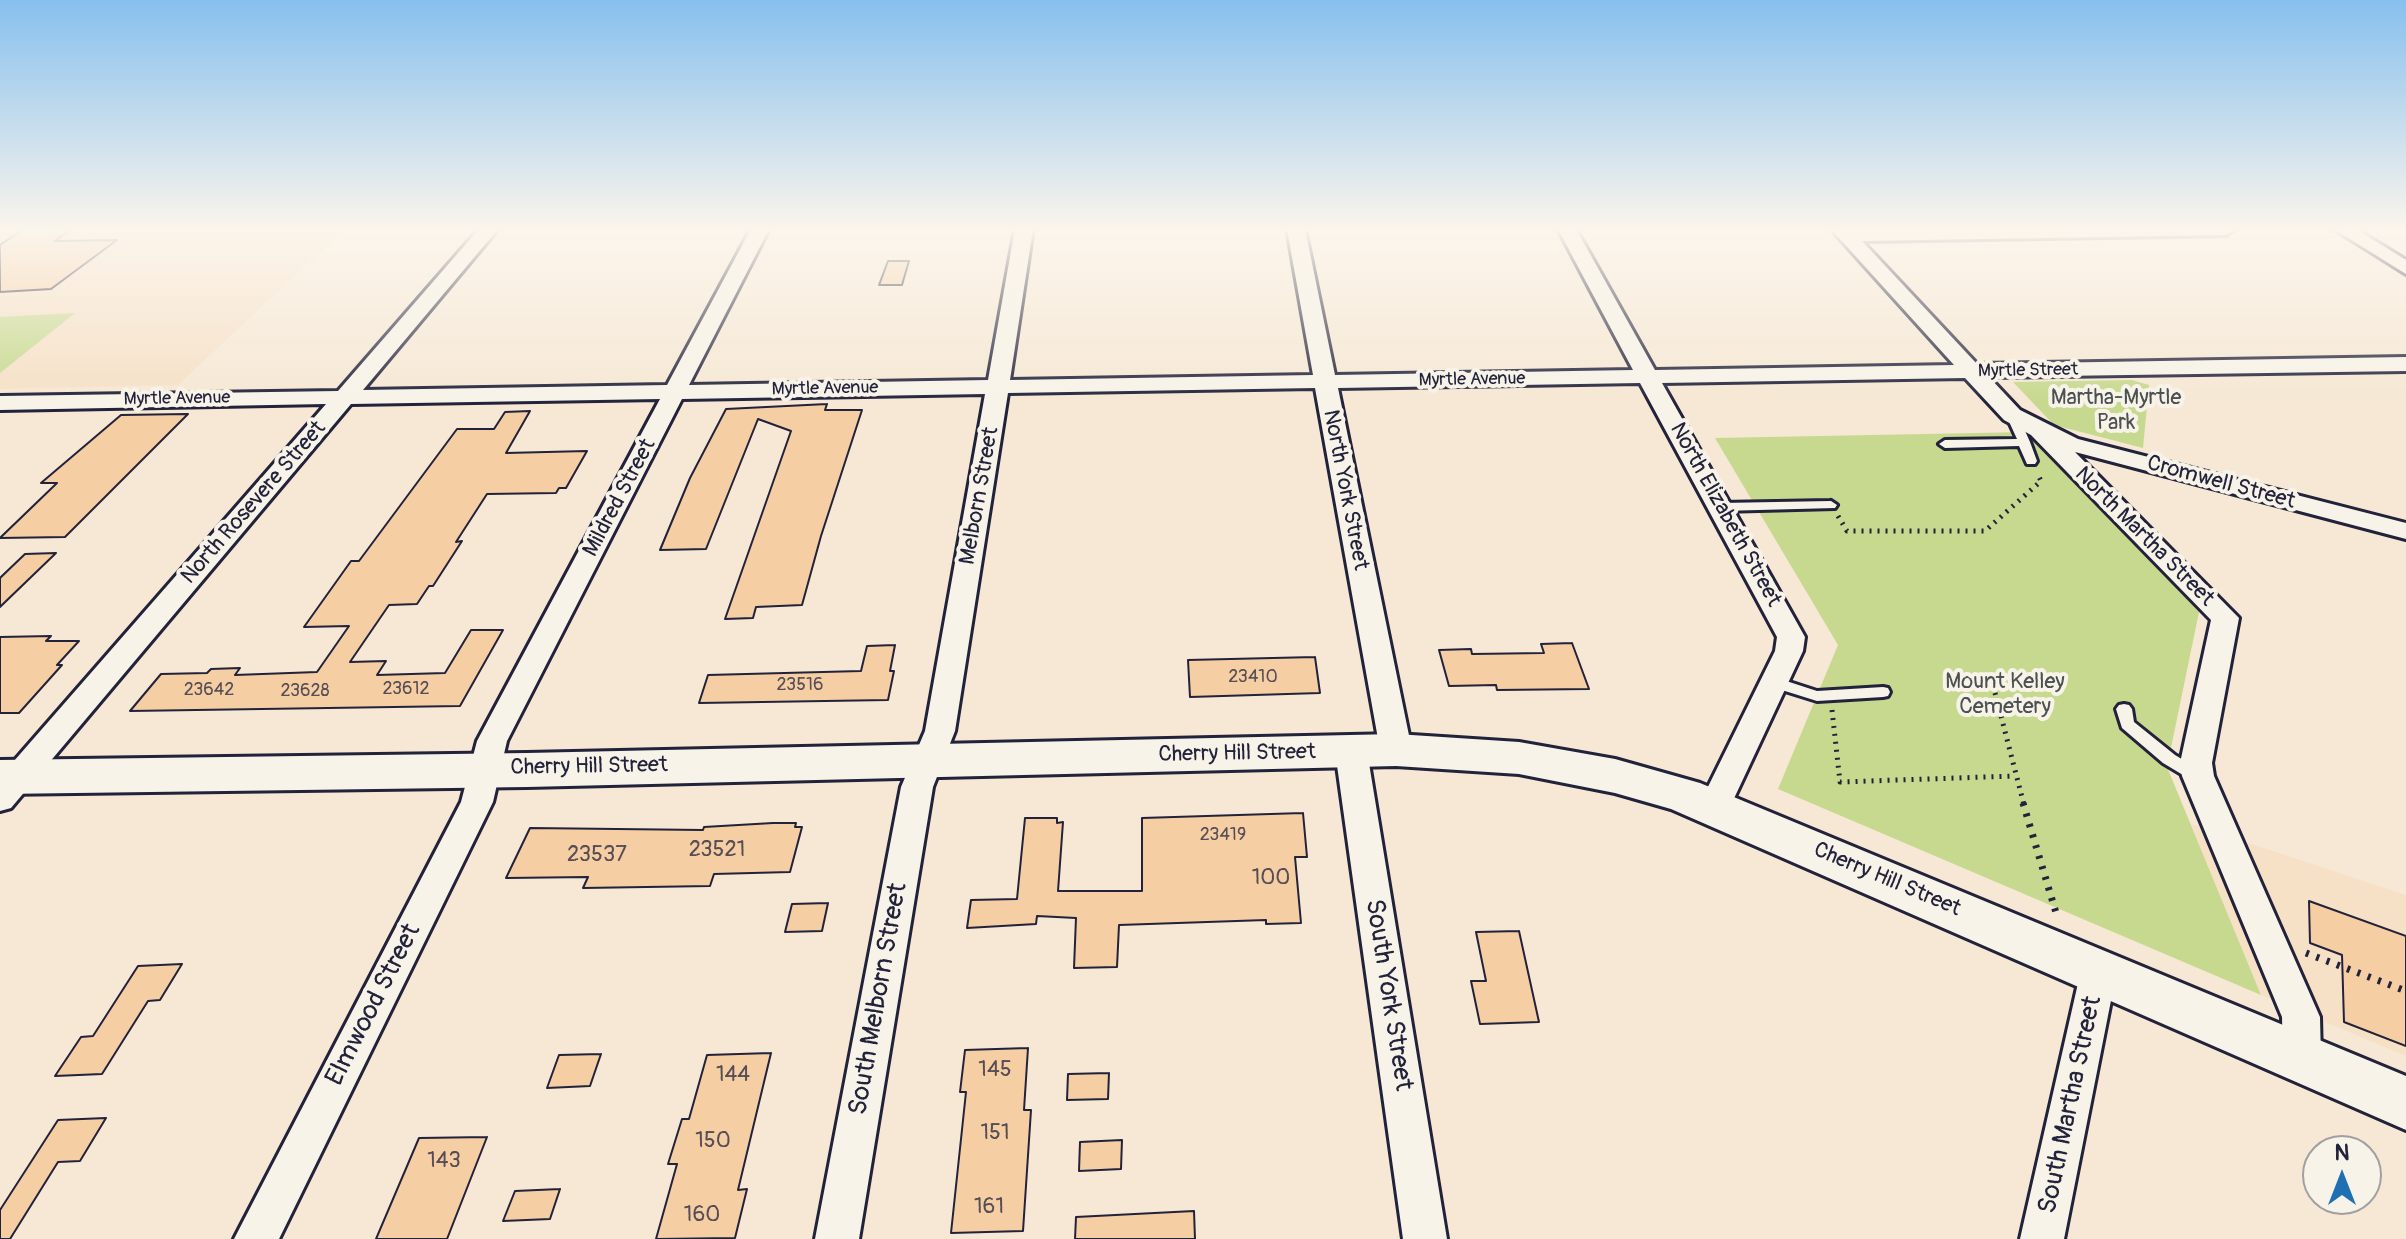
<!DOCTYPE html>
<html>
<head>
<meta charset="utf-8">
<style>
	body { margin:0 }
	#map { position:relative; width:2406px; height:1239px; overflow:hidden; background:#f6e8d4; font-family:Pangolin,sans-serif }
	canvas { display:block }
	.north { position:absolute; left:2302px; top:1135px; width:80px; height:80px; box-sizing:border-box; background:#f7f3e8; border:2px solid #a29fa3; border-radius:50%; rotate:0deg; font-size:22px; font-weight:700; line-height:32px; text-align:center; color:#22223b }
	.north::after { content:''; display:block; margin:auto; width:28px; height:36px; background:#1f6fb2; clip-path:polygon(50% 0,100% 100%,50% 72%,0 100%) }
</style>
</head>
<body>
<div id="map">
<canvas width="2406" height="1239"></canvas>
<div class="north">N</div>
</div>
<script>
const ctx = document.querySelector('canvas').getContext('2d');
ctx.lineJoin = 'round';
function fill(path, color) {
  ctx.fillStyle = color;
  ctx.fill(path, 'evenodd');
}
function shape(rows) {
  const path = new Path2D();
  for (const r of rows) {
    path.moveTo(r[0], r[1]);
    for (let i = 2; i < r.length; i += 2) path.lineTo(r[i], r[i + 1]);
  }
  return path;
}
function strokePath(path, color, width, dash) {
  ctx.strokeStyle = color;
  ctx.lineWidth = width;
  ctx.lineCap = dash ? 'butt' : 'round';
  ctx.setLineDash(dash || []);
  ctx.stroke(path);
}
function drawText(font, color, halo, rows, align = 'center') {
  ctx.font = font + ' Pangolin,sans-serif';
  ctx.lineWidth = 8;
  ctx.setLineDash([]);
  ctx.textBaseline = 'middle';
  ctx.strokeStyle = halo;
  ctx.fillStyle = color;
  for (const [text, x, y, turn = 0] of rows) {
    ctx.save();
    ctx.translate(x, y);
    ctx.rotate((+turn || 0) * Math.PI / 180);
    ctx.textAlign = isNaN(turn) ? turn : align;
    if (halo) ctx.strokeText(text, 0, 0);
    ctx.fillText(text, 0, 0);
    ctx.restore();
  }
}
fill(shape([
	[0,229,345,229,178,385,0,389],
	[2191,824,2406,895,2406,1056,2261,995]
]), '#f6e0c6');
fill(shape([
	[75,313,0,373,0,317],
	[2132,380,2149,385,2143,448,2054,425,2013,382],
	[2029,432,2199,612,2167,767,2261,995,1778,789,1838,645,1715,438]
]), '#c6d98e');
const building = shape([
	[24,229,71,229,55,241,117,240,51,289,0,292,0,245,24,229],
	[888,261,909,261,902,285,879,285,888,261],
	[827,404,825,410,862,410,821,536,802,605,756,607,753,618,725,619,791,431,758,419,706,549,660,550,690,478,726,409,827,404],
	[530,411,506,453,587,451,566,488,559,488,556,493,487,494,456,542,462,541,433,586,429,586,417,604,389,605,350,662,386,661,377,675,445,673,471,630,503,630,460,706,130,711,161,674,207,673,211,669,240,668,235,675,317,672,349,626,304,627,351,561,359,561,457,429,494,429,505,412,530,411],
	[188,414,65,537,0,538,57,483,41,483,121,415,188,414],
	[56,553,0,607,0,578,25,554,56,553],
	[51,636,46,641,79,641,57,665,62,665,19,713,0,713,0,637,51,636],
	[1572,643,1589,689,1497,690,1496,685,1449,686,1439,650,1471,649,1472,654,1544,653,1541,644,1572,643],
	[895,645,890,671,894,671,888,700,699,703,708,675,861,671,867,646,895,645],
	[1315,657,1320,693,1190,697,1188,660,1315,657],
	[1303,813,1307,857,1295,857,1301,923,1266,924,1266,920,1119,925,1117,967,1074,968,1076,918,1037,916,1036,924,967,928,971,900,1017,899,1025,818,1057,818,1057,823,1063,822,1058,891,1142,891,1142,818,1303,813],
	[773,823,796,823,795,827,802,827,790,872,714,874,710,886,583,888,588,877,506,878,530,828,703,830,704,827,773,823],
	[2309,901,2406,936,2406,1046,2344,1022,2342,955,2310,943,2309,901],
	[828,903,822,931,785,932,792,904,828,903],
	[1519,931,1539,1022,1480,1024,1471,981,1486,981,1476,932,1519,931],
	[182,964,160,1000,148,1001,102,1074,55,1076,81,1037,93,1036,138,966,182,964],
	[1028,1048,1024,1110,1031,1110,1023,1231,951,1233,966,1092,960,1092,965,1050,1028,1048],
	[771,1053,738,1190,747,1189,735,1238,656,1239,677,1164,668,1164,682,1119,689,1119,707,1055,771,1053],
	[601,1054,590,1086,547,1088,559,1055,601,1054],
	[1109,1073,1108,1099,1067,1100,1068,1074,1109,1073],
	[106,1118,80,1161,58,1162,10,1239,0,1239,0,1210,58,1120,106,1118],
	[487,1137,447,1239,376,1239,419,1138,487,1137],
	[1122,1140,1121,1169,1079,1171,1080,1142,1122,1140],
	[560,1189,550,1219,503,1221,515,1191,560,1189],
	[1194,1211,1195,1239,1075,1239,1076,1217,1194,1211]
]);
fill(building, '#f5cea4');
strokePath(building, '#22223b', 2);
const lane = shape([
	[2012,412,2018,415,2030,442,2037,461,2035,464,2027,464,2019,446,1945,448,1939,444,1945,440,2017,439,2006,415,2012,412],
	[1831,501,1837,505,1835,508,1721,511,1715,507,1721,503,1831,501],
	[1774,677,1817,691,1883,687,1888,688,1890,692,1888,696,1883,697,1817,701,1769,686,1767,682,1774,677],
	[2124,704,2129,705,2132,709,2134,722,2175,755,2200,770,2202,774,2200,778,2188,778,2163,763,2122,728,2116,709,2119,705,2124,704]
]);
const street = shape([
	[479,229,498,229,363,390,667,385,751,229,769,229,689,385,988,380,1015,229,1033,229,1010,380,1313,375,1287,229,1305,229,1335,375,1633,370,1558,229,1576,229,1655,370,1954,365,1831,229,2235,229,2226,235,1862,241,1977,364,2406,357,2406,371,1989,377,2020,410,2078,439,2406,523,2406,539,2075,452,2239,618,2212,763,2214,776,2320,1017,2321,1058,2316,1070,2302,1076,2288,1070,2283,1058,2282,1017,2182,776,2180,763,2211,620,2031,435,2004,420,1965,378,1662,383,1805,637,1803,651,1730,807,1726,816,1714,819,1702,816,1698,807,1775,651,1777,637,1640,383,1338,388,1412,750,1407,758,1396,761,1385,758,1380,750,1315,388,1008,393,955,731,933,787,859,1239,815,1239,901,787,925,731,985,394,682,399,507,741,493,802,279,1239,234,1239,461,802,477,741,660,399,351,404,11,808,0,811,0,777,326,404,0,410,0,396,338,391,479,229],
	[2334,229,2356,229,2406,260,2406,274,2334,229],
	[1351,740,1362,743,1367,751,1447,1239,1403,1239,1335,751,1340,743,1351,740],
	[2099,954,2112,959,2117,970,2064,1239,2020,1239,2081,970,2086,959,2099,954]
]);
const secondary = shape([
	[1396,734,1519,742,1615,759,1700,783,2406,1076,2406,1130,1671,809,1615,793,1519,774,1396,766,527,787,0,794,0,760,527,753,1396,734]
]);
strokePath(lane, '#22223b', 6);
strokePath(street, '#22223b', 6);
strokePath(secondary, '#22223b', 6);
strokePath(shape([
	[1838,516,1847,531,1985,531,2041,481,2038,475],
	[1995,693,2024,805],
	[1832,710,1840,782,2015,776]
]), '#22223b', 5, [2, 6]);
strokePath(shape([
	[2023,803,2057,916],
	[2306,953,2406,991]
]), '#22223b', 7, [3, 8]);
fill(lane, '#f7f3e8');
fill(street, '#f7f3e8');
fill(secondary, '#f7f3e8');
const sky = ctx.createLinearGradient(0, 0, 0, 403);
sky.addColorStop(0, '#87c0ee');
sky.addColorStop(0.57, '#fbf5ec');
sky.addColorStop(1, '#fbf5ec00');
ctx.fillStyle = sky;
ctx.fillRect(0, 0, 2406, 403);
drawText('18px', '#22223b', '#f7f3e8', [
	["Myrtle Street",2028,371,-1],
	["Myrtle Avenue",1472,380,-1],
	["Myrtle Avenue",825,389,-1],
	["Myrtle Avenue",177,399,-1]
]);
drawText('18px', '#574d55', null, [
	["23410",1253,677],
	["23516",800,685],
	["23612",406,689],
	["23642",209,690],
	["23628",305,691],
	["23419",1223,835]
]);
drawText('22px', '#4b5050', '#f7f3e8', [
	["Martha-Myrtle",2116,398],
	["Park",2116,423],
	["Mount Kelley",2005,682],
	["Cemetery",2005,707]
]);
drawText('22px', '#22223b', '#f7f3e8', [
	["Cromwell Street",2221,483,15],
	["North York Street",1345,490,79],
	["Melborn Street",980,496,-80],
	["Mildred Street",620,498,-62],
	["North Rosevere Street",254,503,-49],
	["North Elizabeth Street",1725,515,61],
	["North Martha Street",2144,537,45],
	["Cherry Hill Street",1237,754,-1],
	["Cherry Hill Street",589,767,-1],
	["Cherry Hill Street",1887,880,23]
]);
drawText('22px', '#574d55', null, [
	["23521",717,850],
	["23537",597,855],
	["100",1271,878],
	["145",995,1070],
	["144",733,1075],
	["151",995,1133],
	["150",713,1141],
	["143",444,1161],
	["161",989,1207],
	["160",702,1215]
]);
drawText('26px', '#22223b', '#f7f3e8', [
	["South York Street",1388,995,81],
	["South Melborn Street",879,999,-80],
	["Elmwood Street",374,1005,-63],
	["South Martha Street",2071,1105,-78]
]);
</script>
</body>
</html>
